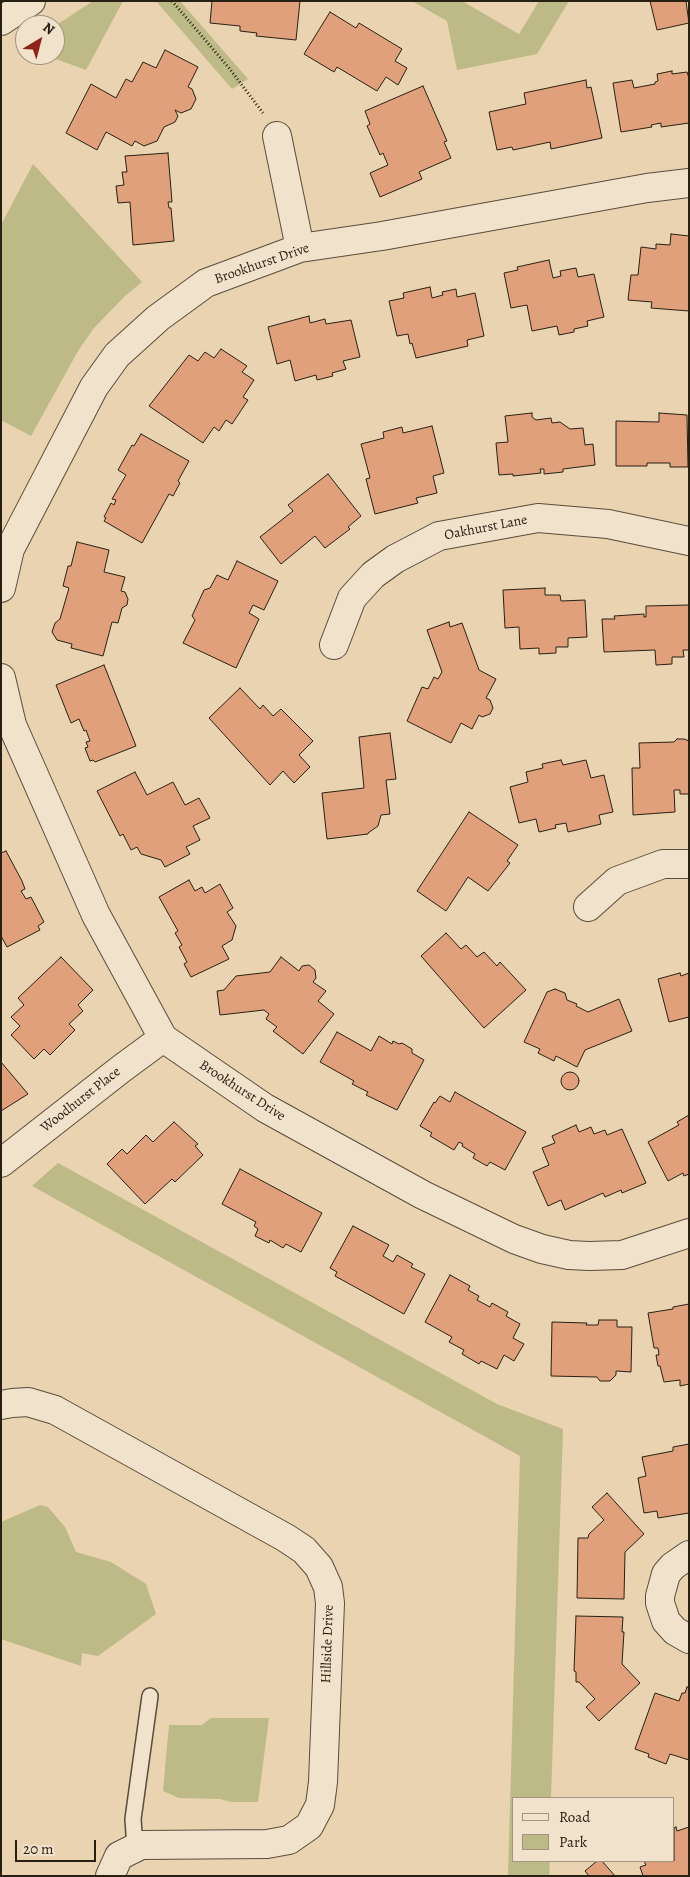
<!DOCTYPE html>
<html>
<head>
<meta charset="utf-8">
<style>
	body { margin:0 }
	#map { position:relative; width:690px; height:1877px; overflow:hidden; background:#e9d3b0; font-family:Alegreya,serif }
	canvas { display:block }
	.frame { position:absolute; inset:0; border:2px solid #292014; pointer-events:none }
	.legend { position:absolute; left:512px; top:1797px; width:162px; height:65px; box-sizing:border-box; background:#f1e2cc; border:1px solid #a19482; margin:0; padding:6px 9px; list-style:none; font-size:15px; color:#292014 }
	.legend li { display:flex; align-items:center; gap:10px; height:25px }
	.legend b { width:25px; border:1px solid #a19482 }
	.north { position:absolute; left:15px; top:15px; width:50px; height:50px; box-sizing:border-box; background:#f1e2cc; border:1px solid #a19482; border-radius:50%; rotate:37deg; font-size:14px; font-weight:700; line-height:20px; text-align:center; color:#292014 }
	.north::after { content:''; display:block; margin:auto; width:18px; height:22px; background:#8f2418; clip-path:polygon(50% 0,100% 100%,50% 72%,0 100%) }
	.scale { position:absolute; left:15px; top:1840px; width:81px; height:22px; box-sizing:border-box; border:2px solid #292014; border-top:0; padding-left:6px; font-size:15px; line-height:18px; white-space:nowrap; color:#292014; -webkit-text-stroke:4px #f1e2cc; paint-order:stroke }
</style>
</head>
<body>
<div id="map">
<canvas width="690" height="1877"></canvas>
<div class="frame"></div>
<ul class="legend">
<li><b style="height:6px;background:#f1e2cc"></b>Road</li>
<li><b style="height:14px;background:#bdba87"></b>Park</li>
</ul>
<div class="north">N</div>
<div class="scale">20 m</div>
</div>
<script>
const ctx = document.querySelector('canvas').getContext('2d');
ctx.lineJoin = 'round';
function fill(path, color) {
  ctx.fillStyle = color;
  ctx.fill(path, 'evenodd');
}
function shape(rows) {
  const path = new Path2D();
  for (const r of rows) {
    if (r.length === 3) {
      path.moveTo(r[0] + r[2], r[1]);
      path.arc(r[0], r[1], r[2], 0, 2 * Math.PI);
      continue;
    }
    path.moveTo(r[0], r[1]);
    for (let i = 2; i < r.length; i += 2) path.lineTo(r[i], r[i + 1]);
  }
  return path;
}
function strokePath(path, color, width, dash) {
  ctx.strokeStyle = color;
  ctx.lineWidth = width;
  ctx.lineCap = dash ? 'butt' : 'round';
  ctx.setLineDash(dash || []);
  ctx.stroke(path);
}
function drawText(font, color, halo, rows, align = 'center') {
  ctx.font = font + ' Alegreya,serif';
  ctx.lineWidth = 4;
  ctx.setLineDash([]);
  ctx.textBaseline = 'middle';
  ctx.strokeStyle = halo;
  ctx.fillStyle = color;
  for (const [text, x, y, turn = 0] of rows) {
    ctx.save();
    ctx.translate(x, y);
    ctx.rotate((+turn || 0) * Math.PI / 180);
    ctx.textAlign = isNaN(turn) ? turn : align;
    if (halo) ctx.strokeText(text, 0, 0);
    ctx.fillText(text, 0, 0);
    ctx.restore();
  }
}
fill(shape([
	[93,1,123,1,86,70,45,55,55,55,55,26],
	[156,1,180,1,248,79,232,89],
	[412,1,462,1,519,34,539,1,569,1,537,54,457,70,447,21],
	[33,164,142,282,125,296,94,328,78,351,31,436,1,420,1,225],
	[58,1163,497,1404,563,1429,551,1798,514,1798,514,1861,550,1861,549,1876,508,1876,520,1456,32,1186],
	[40,1505,48,1507,65,1527,76,1552,111,1562,146,1584,156,1614,98,1656,82,1653,81,1666,1,1639,1,1522],
	[211,1718,269,1718,258,1802,231,1802,220,1799,179,1798,163,1791,169,1725,202,1725]
]), '#bdba87');
const building = shape([
	[212,1,300,1,296,40,256,36,257,33,240,31,240,26,210,23,212,1],
	[650,1,686,1,689,23,657,30,650,1],
	[330,12,356,28,359,23,402,49,395,61,407,68,398,85,386,77,377,91,337,67,334,72,304,54,330,12],
	[165,50,198,67,188,87,192,89,196,99,191,109,181,113,175,110,178,116,175,122,164,127,157,141,144,146,135,141,132,146,106,132,97,150,66,133,91,84,116,98,126,79,132,82,143,62,156,68,165,50],
	[672,71,672,74,687,72,689,78,689,123,661,127,661,123,651,125,652,127,621,132,613,83,632,80,634,88,655,84,655,82,658,81,657,74,672,71],
	[586,80,587,88,591,87,602,138,551,149,550,142,513,150,512,147,497,150,489,112,526,104,524,93,586,80],
	[423,86,447,141,444,142,451,158,419,172,422,179,380,197,370,173,388,165,383,153,380,155,367,126,370,124,365,111,423,86],
	[168,153,172,202,168,202,169,208,171,208,174,241,133,245,130,202,118,203,116,186,124,185,122,172,127,172,125,156,168,153],
	[671,234,689,236,689,311,651,308,652,302,628,300,631,275,638,275,641,247,656,249,656,244,670,245,671,234],
	[549,260,553,278,561,276,560,271,576,268,578,277,594,274,604,317,587,321,588,326,574,329,574,332,559,335,557,326,532,331,527,305,511,308,504,273,518,270,517,267,549,260],
	[430,287,432,298,443,295,442,292,456,289,457,297,475,293,484,336,467,340,468,346,416,358,412,343,410,344,408,334,397,336,389,301,404,298,403,293,430,287],
	[309,316,310,323,325,319,326,324,351,320,360,357,343,361,346,369,332,373,333,376,317,380,316,375,295,381,290,360,277,364,268,327,309,316],
	[221,349,247,366,242,372,254,380,243,397,248,400,232,424,226,420,219,431,214,427,203,443,149,406,189,355,198,361,205,352,214,358,221,349],
	[532,413,532,417,536,420,551,418,552,423,560,422,570,429,583,428,585,445,593,444,595,465,563,469,563,472,544,474,544,469,540,469,541,473,513,476,513,474,499,475,496,443,508,442,505,416,532,413],
	[659,413,687,415,688,467,670,467,670,463,647,463,647,466,616,466,616,421,659,422,659,413],
	[432,426,444,473,433,476,437,493,416,498,418,503,375,514,366,479,370,478,361,444,384,438,383,432,402,427,403,433,432,426],
	[141,434,189,461,178,481,180,483,173,496,169,494,142,543,104,521,106,518,104,517,111,503,114,505,116,500,112,499,126,475,118,470,132,445,134,446,141,434],
	[328,474,361,516,348,527,350,529,325,548,315,536,281,564,260,537,293,511,288,505,328,474],
	[77,542,109,550,104,572,125,577,121,591,125,592,128,599,127,605,122,608,118,623,112,622,103,656,71,648,72,644,57,640,52,632,55,623,60,619,69,588,63,586,68,566,71,566,77,542],
	[237,561,278,581,264,610,253,605,249,613,259,619,236,668,183,643,195,620,192,616,204,590,210,588,217,575,228,580,237,561],
	[545,588,545,595,560,595,561,601,585,600,587,637,568,638,568,647,556,647,556,653,539,654,539,648,520,649,519,627,505,628,503,590,545,588],
	[689,605,689,650,683,650,684,657,672,657,672,664,656,665,655,650,604,652,602,619,615,619,614,616,644,614,644,617,646,617,646,606,689,605],
	[449,622,450,627,462,623,479,670,496,679,486,698,490,700,493,708,490,714,482,717,479,715,472,729,461,723,451,743,407,721,422,687,428,689,434,677,438,679,442,672,427,630,449,622],
	[104,665,136,746,95,762,93,760,90,761,85,748,88,747,86,742,90,741,86,730,84,731,79,719,71,723,56,685,104,665],
	[240,688,260,709,263,705,273,716,281,709,313,741,299,755,310,767,294,783,283,771,270,785,209,718,240,688],
	[390,733,396,779,386,780,390,814,381,815,378,826,368,833,368,834,327,839,322,793,364,788,359,737,390,733],
	[677,739,684,739,689,741,689,794,680,794,680,790,674,790,675,812,633,815,632,768,640,768,639,743,674,742,677,739],
	[561,760,563,765,586,760,591,778,604,775,613,812,599,815,601,824,568,832,566,823,555,825,556,828,539,832,536,819,519,823,510,787,528,782,526,772,543,768,542,764,561,760],
	[135,772,147,795,173,782,185,805,199,798,210,818,193,826,200,840,186,847,190,854,165,867,161,860,141,854,137,847,131,850,123,834,120,836,97,791,135,772],
	[469,812,518,845,507,861,510,863,488,891,468,877,446,911,417,891,469,812],
	[6,851,22,881,25,889,21,891,26,899,31,897,44,922,38,926,40,930,7,947,1,936,1,853,6,851],
	[189,880,195,891,202,887,205,893,220,884,233,908,227,912,236,926,232,940,222,946,229,959,191,977,184,964,187,962,179,947,182,945,175,933,178,931,159,897,189,880],
	[446,933,461,949,466,945,477,957,484,952,497,966,500,962,526,990,484,1028,421,956,446,933],
	[61,957,93,990,78,1005,83,1011,69,1024,75,1030,50,1055,44,1049,34,1059,11,1035,20,1026,11,1017,24,1005,18,998,61,957],
	[281,957,299,971,302,966,309,965,315,970,316,978,313,982,326,991,318,1001,334,1014,303,1054,273,1031,277,1027,266,1019,269,1014,264,1010,220,1015,217,991,224,990,236,976,270,972,281,957],
	[680,973,681,976,689,973,689,1017,669,1022,658,979,680,973],
	[555,989,565,993,567,1000,577,1004,576,1006,588,1012,619,999,632,1031,585,1050,577,1067,556,1056,554,1061,538,1053,540,1049,524,1042,547,992,555,989],
	[337,1032,371,1051,379,1036,392,1044,393,1041,399,1044,402,1043,412,1049,412,1053,424,1060,397,1110,366,1095,368,1092,352,1084,354,1081,320,1062,337,1032],
	[1,1062,28,1094,1,1111,1,1062],
	[570,1081,9],
	[455,1092,526,1132,505,1170,490,1162,487,1166,473,1158,475,1154,462,1146,463,1144,459,1142,454,1150,430,1136,432,1133,420,1126,434,1102,435,1103,440,1096,450,1102,455,1092],
	[689,1115,689,1174,684,1176,683,1173,668,1181,648,1142,679,1125,677,1122,689,1115],
	[174,1122,198,1144,195,1146,203,1155,175,1182,172,1179,145,1204,107,1164,122,1149,127,1154,146,1135,153,1142,174,1122],
	[576,1125,579,1132,591,1127,594,1134,605,1130,607,1135,622,1129,646,1183,622,1193,621,1190,605,1197,603,1193,565,1210,561,1200,548,1206,533,1172,549,1165,542,1148,555,1143,552,1136,576,1125],
	[240,1169,322,1213,301,1252,286,1244,283,1248,270,1240,269,1243,255,1236,258,1229,254,1226,256,1222,222,1204,240,1169],
	[353,1226,389,1245,383,1256,393,1262,397,1255,413,1264,411,1267,425,1274,404,1314,335,1276,337,1272,330,1268,353,1226],
	[450,1275,470,1286,468,1290,479,1296,477,1300,490,1307,492,1303,508,1312,506,1316,520,1324,513,1338,524,1344,514,1361,504,1355,497,1369,481,1361,479,1364,462,1354,464,1350,449,1342,452,1337,425,1322,450,1275],
	[689,1304,689,1384,680,1386,680,1380,664,1382,660,1366,658,1366,656,1355,659,1355,658,1348,654,1348,648,1313,673,1309,673,1307,689,1304],
	[599,1320,617,1320,617,1327,632,1327,631,1372,616,1371,616,1375,610,1381,600,1381,597,1377,551,1376,552,1322,587,1323,586,1325,598,1325,599,1320],
	[689,1444,689,1513,658,1518,657,1511,644,1513,638,1478,646,1476,642,1457,673,1451,673,1447,689,1444],
	[607,1493,644,1534,625,1552,624,1599,577,1598,578,1538,588,1538,589,1534,604,1520,592,1507,607,1493],
	[576,1616,623,1617,622,1632,624,1632,622,1664,640,1683,599,1721,586,1707,595,1699,579,1682,576,1682,576,1672,574,1671,576,1616],
	[687,1687,689,1687,689,1760,670,1754,666,1764,648,1757,649,1754,635,1749,655,1693,679,1701,682,1693,685,1693,687,1687],
	[676,1827,677,1831,689,1827,689,1876,643,1876,640,1867,646,1865,644,1861,674,1861,674,1828,676,1827],
	[597,1861,602,1861,615,1876,589,1876,585,1871,597,1861]
]);
fill(building, '#dfa07b');
strokePath(building, '#292014', 1);
const service = shape([
	[135,1848,133,1819,150,1696]
]);
const minor = shape([
	[277,136,300,248],
	[1,588,10,549,94,387,117,355,158,318,206,283,300,248,382,236,647,188,689,183],
	[334,645,352,598,373,575,395,559,439,536,538,518,608,524,689,541],
	[1,678,12,725,96,915,163,1038,265,1108,423,1195,514,1239,542,1249,569,1255,589,1256,622,1255,689,1233],
	[588,907,617,881,663,864,689,864],
	[1,1163,121,1069,163,1038],
	[1,1405,12,1403,28,1402,55,1410,286,1538,304,1550,319,1567,328,1587,330,1603,323,1782,320,1805,309,1826,289,1840,267,1844,141,1845,119,1856,110,1876],
	[689,1555,673,1566,666,1574,660,1596,660,1603,666,1621,675,1631,689,1639]
]);
const tertiary = shape([
	[1,21,31,1]
]);
strokePath(service, '#594d3b', 18);
strokePath(minor, '#594d3b', 30);
strokePath(tertiary, '#594d3b', 30);
strokePath(shape([
	[172,1,229,68,263,113]
]), '#292014', 3, [1, 2.5]);
strokePath(service, '#f1e2cc', 15);
strokePath(minor, '#f1e2cc', 28);
strokePath(tertiary, '#f1e2cc', 28);
drawText('14px', '#292014', '#f1e2cc', [
	["Brookhurst Drive",262,264,-19],
	["Oakhurst Lane",486,528,-11],
	["Brookhurst Drive",242,1091,33],
	["Woodhurst Place",81,1100,-38],
	["Hillside Drive",328,1644,-88]
]);
</script>
</body>
</html>
